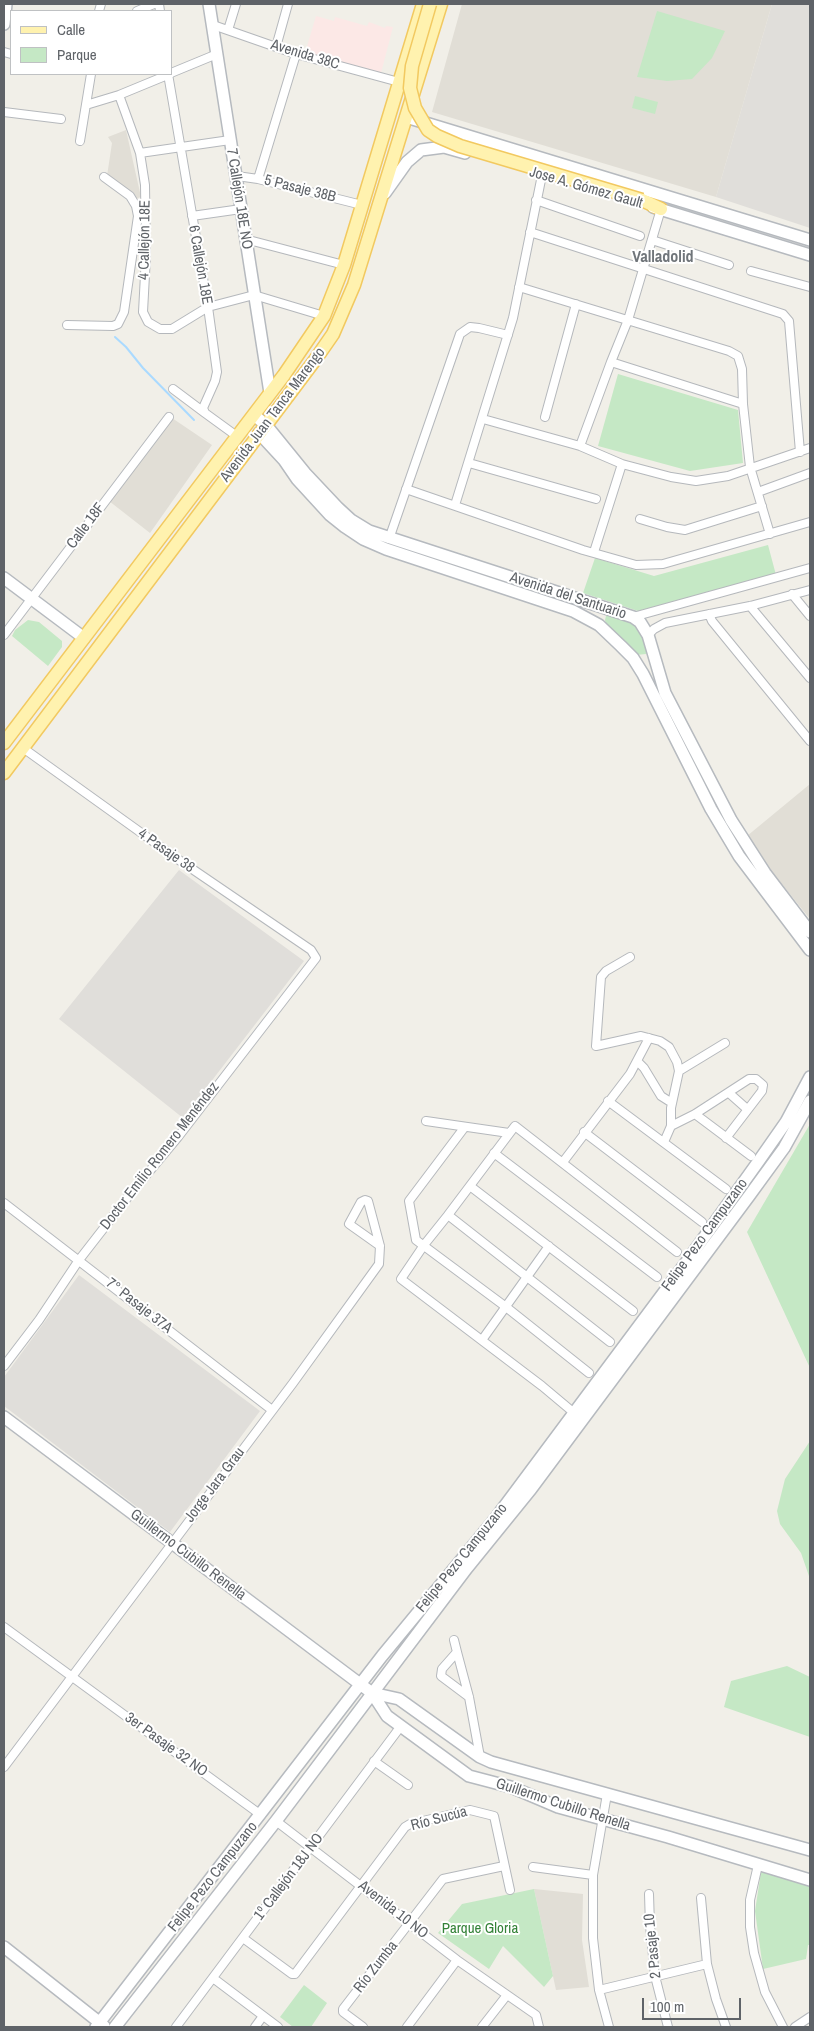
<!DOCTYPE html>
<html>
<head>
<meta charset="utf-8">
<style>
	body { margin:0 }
	#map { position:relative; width:814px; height:2031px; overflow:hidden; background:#f1efe8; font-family:"Archivo Narrow",sans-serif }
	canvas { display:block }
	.frame { position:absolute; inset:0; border:5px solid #5f6368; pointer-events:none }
	.legend { position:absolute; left:10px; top:10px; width:162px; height:65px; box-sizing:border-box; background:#fff; border:1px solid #bfc1c3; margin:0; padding:6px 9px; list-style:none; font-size:15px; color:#5f6368 }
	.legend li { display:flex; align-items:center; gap:10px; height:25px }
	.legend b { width:25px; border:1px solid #bfc1c3 }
	.scale { position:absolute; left:642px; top:1998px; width:99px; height:22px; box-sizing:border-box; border:2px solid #5f6368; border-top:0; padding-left:6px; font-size:15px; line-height:18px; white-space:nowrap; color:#5f6368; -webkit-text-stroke:4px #fff; paint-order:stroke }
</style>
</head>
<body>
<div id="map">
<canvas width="814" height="2031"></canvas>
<div class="frame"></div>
<ul class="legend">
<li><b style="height:6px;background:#fff2af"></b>Calle</li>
<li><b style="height:14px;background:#c5e8c5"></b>Parque</li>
</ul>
<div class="scale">100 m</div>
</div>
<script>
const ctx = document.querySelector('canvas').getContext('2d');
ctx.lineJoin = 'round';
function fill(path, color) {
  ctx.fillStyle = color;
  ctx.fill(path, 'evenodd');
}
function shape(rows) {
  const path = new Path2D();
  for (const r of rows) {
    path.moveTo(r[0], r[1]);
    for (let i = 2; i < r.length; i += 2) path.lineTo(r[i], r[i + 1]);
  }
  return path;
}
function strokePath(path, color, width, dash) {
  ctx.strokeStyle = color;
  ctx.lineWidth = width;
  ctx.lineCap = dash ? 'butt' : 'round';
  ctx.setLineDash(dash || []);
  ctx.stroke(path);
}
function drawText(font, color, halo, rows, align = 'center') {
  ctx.font = font + ' "Archivo Narrow",sans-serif';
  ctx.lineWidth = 4;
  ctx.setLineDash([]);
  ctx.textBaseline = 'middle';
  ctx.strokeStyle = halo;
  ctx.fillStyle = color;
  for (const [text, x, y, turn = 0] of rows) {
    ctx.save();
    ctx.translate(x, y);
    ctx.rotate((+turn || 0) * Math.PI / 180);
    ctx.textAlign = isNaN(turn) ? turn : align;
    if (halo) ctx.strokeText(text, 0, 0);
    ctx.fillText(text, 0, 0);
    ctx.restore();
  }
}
fill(shape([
	[772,4,810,4,810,228,716,197],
	[179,870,304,961,183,1118,59,1019],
	[79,1275,260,1411,170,1532,4,1406,4,1377]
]), '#e0deda');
fill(shape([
	[462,4,772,4,716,197,432,112],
	[126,130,141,197,135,199,107,176,112,143,108,137],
	[172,418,212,445,150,533,109,501],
	[810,784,810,919,768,867,747,836],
	[534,1889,583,1894,582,1940,589,1987,556,1990]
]), '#e1ded6');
fill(shape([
	[316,16,334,21,335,17,367,26,369,22,385,28,386,26,393,27,381,73,305,53]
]), '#fce8e6');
fill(shape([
	[657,11,725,31,712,58,692,79,667,81,637,77],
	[635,96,658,102,655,114,632,108],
	[618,374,738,410,743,463,690,471,598,446],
	[768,545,776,575,638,611,583,593,595,558,654,576],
	[612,614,632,621,641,632,647,649,646,654,636,655,606,625,605,620,606,616],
	[28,620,39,622,62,641,62,647,48,666,12,636,15,630],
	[810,1124,810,1368,747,1232],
	[810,1441,810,1579,801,1553,780,1524,777,1511,785,1479],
	[787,1666,810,1677,810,1737,724,1707,731,1681],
	[761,1872,810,1886,810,1945,808,1945,806,1959,763,1969,755,1911],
	[534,1889,553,1976,544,1987,503,1946,489,1969,438,1933,462,1904],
	[304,1985,327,2003,311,2027,293,2027,280,2017]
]), '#c5e8c5');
strokePath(shape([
	[115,337,126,347,143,368,194,420]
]), '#aadaff', 2);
const street = shape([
	[159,4,160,11],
	[99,11,101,4],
	[137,11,154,4],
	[213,25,296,54,399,82],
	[228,30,236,4],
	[276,47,288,4],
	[4,52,11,54],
	[171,73,217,54],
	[168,74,208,307,217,372,215,381,203,408,205,413,238,437],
	[119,95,140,153,145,185,146,256,143,312,148,322,160,329,172,329,208,307,254,295,324,316],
	[86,105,119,95,170,74],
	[4,112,61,119],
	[80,141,91,74],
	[140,153,230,140],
	[237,176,258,179,362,205],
	[258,179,296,54],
	[536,200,640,236],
	[192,216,241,209],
	[530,232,783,314,789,321,800,452],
	[245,239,344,265],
	[652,240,729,265],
	[751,271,810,287],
	[519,287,729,351,738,356,742,369,743,404,750,467,770,534],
	[67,325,113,326,118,324,124,312,138,216,136,206,130,196,104,177],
	[611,362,743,404],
	[173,389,205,413],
	[545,417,576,304],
	[483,419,580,446,622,464,671,477,696,481,728,476,810,448],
	[580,446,611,362,628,320,661,209],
	[469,463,596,499],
	[406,489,583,550,636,565,663,564,810,522],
	[758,492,810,473],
	[455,505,513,318,542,175],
	[640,519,667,527,685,530,762,506],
	[389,539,460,334,470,327,479,328,508,335],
	[594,552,622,464],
	[792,594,810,616],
	[750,606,810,678],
	[709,614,712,621,810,741],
	[633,617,810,568],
	[4,635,169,417],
	[648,635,654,629,665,623,750,606,810,590],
	[630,957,606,971,601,977,596,1046,641,1036,660,1041,669,1047,677,1062,679,1071,671,1108,671,1126,664,1142],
	[637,1061,644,1068,661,1096,672,1103],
	[679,1071,725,1043],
	[729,1093,747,1109],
	[608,1101,726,1189],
	[695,1114,751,1156],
	[426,1121,509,1133],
	[671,1126,695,1114,749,1079,756,1079,763,1085,762,1091,726,1138],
	[464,1128,409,1201,416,1240,506,1307,589,1373],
	[584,1132,702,1222],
	[494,1153,657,1277],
	[563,1162,630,1074,649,1038],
	[470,1186,633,1311],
	[4,1203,272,1410],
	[448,1215,610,1342],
	[482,1340,549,1246],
	[4,1366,39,1320,79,1260,128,1197,178,1137,316,958,311,950,179,860,23,748],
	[573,1412,542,1386,401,1279,424,1245,448,1215,515,1126,677,1252],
	[4,1627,261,1815],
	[454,1640,457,1652],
	[469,1697,441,1676,442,1669,457,1652,469,1697,480,1757],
	[374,1761,408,1785],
	[4,1767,293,1383,379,1264,380,1246,368,1201,365,1200,361,1202,349,1224,380,1246],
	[607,1794,593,1875,593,1938,599,1990,609,2027],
	[276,1821,457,1960,536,2015,539,2027],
	[758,1865,750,1900,750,1927,754,1953,765,1992,783,2027],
	[533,1867,593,1875],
	[649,1894,650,1926,655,1976,668,2027],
	[701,1898,707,1964,716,1999,726,2027],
	[243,1938,292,1974,295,1974,405,1827,410,1824,470,1810,494,1816,510,1890],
	[213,1978,278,2027],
	[599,1990,707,1964],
	[176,2027,401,1726],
	[255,2027,263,2016],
	[363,2027,343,2012,343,2009,443,1879,504,1866],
	[407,2027,457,1960],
	[482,2027,507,1995],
	[795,2027,810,2017]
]);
const secondary = shape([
	[209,4,270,393],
	[4,24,6,4],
	[406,117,810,240],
	[385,193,407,162,421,150,444,147,465,153],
	[653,207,810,255],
	[254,415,266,425,305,473,338,508,351,520,369,531,633,617,640,622,648,635,665,693,731,820,765,873,810,932],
	[259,433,284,460,297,479,330,515,345,527,363,539,386,549,573,611,599,625,621,646,633,658,643,674,711,809,739,856,810,950],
	[4,578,84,638],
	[4,1417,372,1693,387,1716,469,1776,511,1787,558,1807,668,1837,810,1880],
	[372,1693,399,1699,480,1757,491,1762,810,1850],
	[4,1947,104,2026],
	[96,2027,382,1656,495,1519,688,1260,758,1162,786,1122,810,1077],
	[115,2027,276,1821,467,1568,531,1489,749,1196,784,1148,810,1101]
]);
const primary = shape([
	[642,200,661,209],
	[4,743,284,375,324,316,344,265,423,4],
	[4,773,315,360,333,334,354,285,441,4]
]);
strokePath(street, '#b5b8bc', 10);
strokePath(secondary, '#b6babf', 14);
strokePath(primary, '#f2c960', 15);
strokePath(street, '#fff', 8);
strokePath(secondary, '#fff', 11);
strokePath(primary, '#fff2af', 12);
const primaryBridge = shape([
	[430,4,412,66,410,88,415,108,428,130,437,136,460,146,642,200]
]);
strokePath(primaryBridge, '#f2c960', 15, []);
strokePath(primaryBridge, '#fff2af', 12);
drawText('15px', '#5f6368', '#fff', [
	["Avenida 38C",305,55,17],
	["Jose A. Gómez Gault",586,188,16],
	["5 Pasaje 38B",300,189,14],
	["7 Callejón 18E NO",239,199,81],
	["4 Callejón 18E",145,240,-89],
	["6 Callejón 18E",200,265,80],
	["Avenida Juan Tanca Marengo",273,415,-53],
	["Calle 18F",86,526,-53],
	["Avenida del Santuario",568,596,18],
	["4 Pasaje 38",166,851,35],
	["Doctor Emilio Romero Menéndez",160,1156,-52],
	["Felipe Pezo Campuzano",705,1235,-54],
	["7° Pasaje 37A",139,1306,38],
	["Jorge Jara Grau",215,1485,-53],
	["Guillermo Cubillo Renella",188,1555,37],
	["Felipe Pezo Campuzano",462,1558,-51],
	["3er Pasaje 32 NO",166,1745,36],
	["Guillermo Cubillo Renella",563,1805,18],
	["Río Sucúa",439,1819,-15],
	["Felipe Pezo Campuzano",213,1877,-52],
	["1º Callejón 18J NO",289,1877,-53],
	["Avenida 10 NO",393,1910,38],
	["2 Pasaje 10",653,1946,-96],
	["Río Zumba",376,1967,-52]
]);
drawText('15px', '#348238', '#fff', [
	["Parque Gloria",480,1929]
]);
drawText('bold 16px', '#70757a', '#fff', [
	["Valladolid",663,258]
]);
</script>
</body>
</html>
